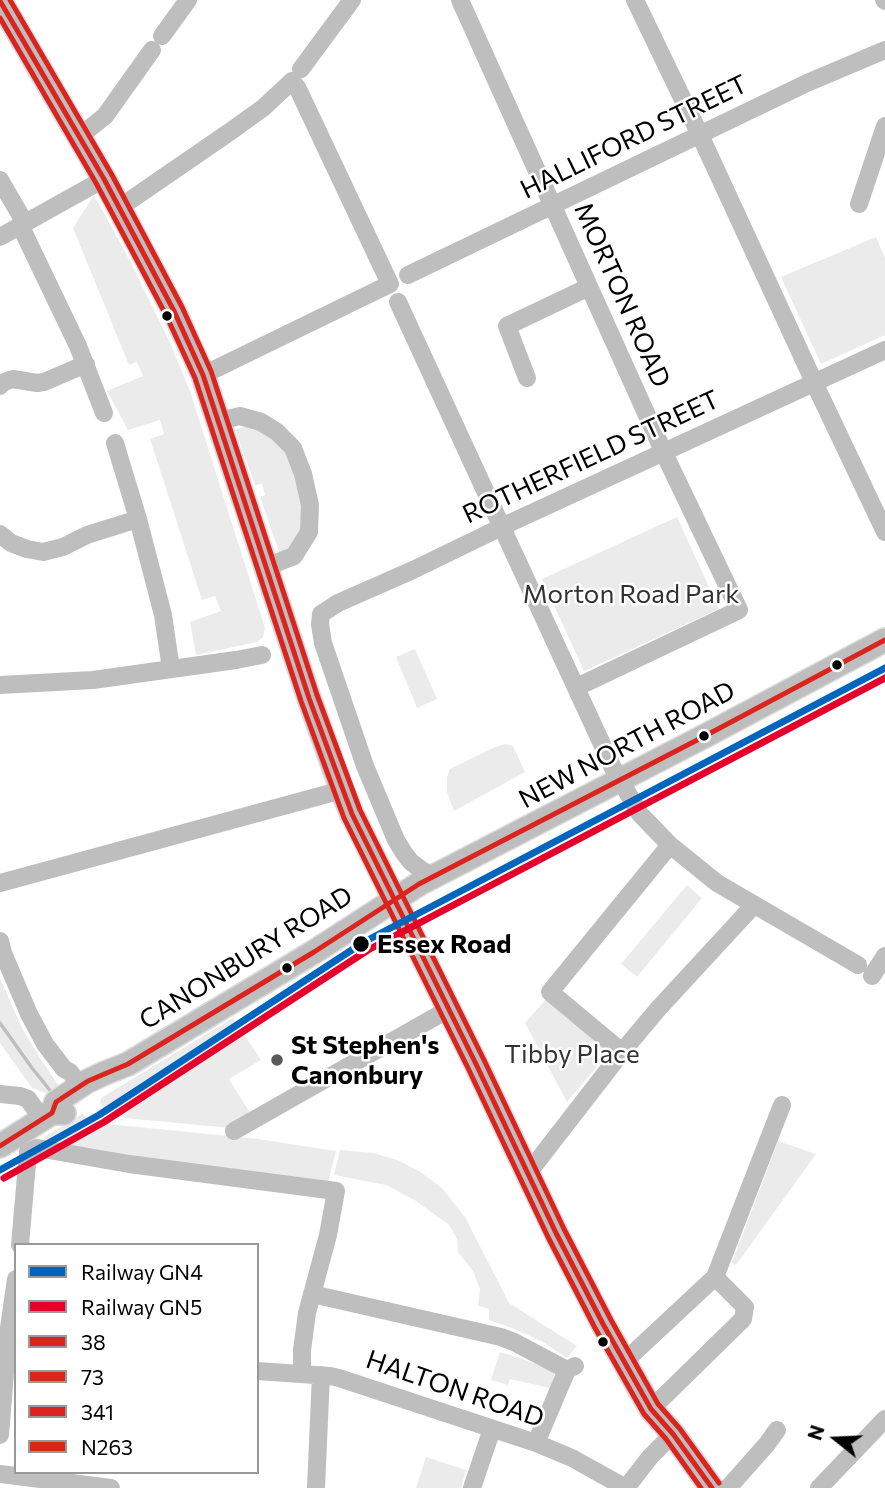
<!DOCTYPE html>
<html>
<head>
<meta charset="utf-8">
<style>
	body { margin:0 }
	#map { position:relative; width:885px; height:1488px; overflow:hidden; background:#fff; font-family:Commissioner,sans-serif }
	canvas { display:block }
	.legend { position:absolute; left:14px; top:1243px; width:245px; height:231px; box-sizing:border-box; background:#fff; border:2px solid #999; margin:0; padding:9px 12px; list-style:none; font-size:21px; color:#000 }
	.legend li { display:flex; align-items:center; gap:14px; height:35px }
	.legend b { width:35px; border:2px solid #999 }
	.north { position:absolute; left:801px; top:1404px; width:70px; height:70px; -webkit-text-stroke:5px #fff; paint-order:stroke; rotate:288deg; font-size:19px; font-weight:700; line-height:28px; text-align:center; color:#000 }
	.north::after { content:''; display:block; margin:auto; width:24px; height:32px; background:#000; clip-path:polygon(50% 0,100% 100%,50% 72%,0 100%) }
</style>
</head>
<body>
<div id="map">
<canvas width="885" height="1488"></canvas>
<ul class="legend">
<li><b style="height:9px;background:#0065bd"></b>Railway GN4</li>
<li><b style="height:9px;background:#e4002b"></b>Railway GN5</li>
<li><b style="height:9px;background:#dc241f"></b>38</li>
<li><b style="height:9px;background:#dc241f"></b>73</li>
<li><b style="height:9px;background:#dc241f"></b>341</li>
<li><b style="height:9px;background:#dc241f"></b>N263</li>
</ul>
<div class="north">N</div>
</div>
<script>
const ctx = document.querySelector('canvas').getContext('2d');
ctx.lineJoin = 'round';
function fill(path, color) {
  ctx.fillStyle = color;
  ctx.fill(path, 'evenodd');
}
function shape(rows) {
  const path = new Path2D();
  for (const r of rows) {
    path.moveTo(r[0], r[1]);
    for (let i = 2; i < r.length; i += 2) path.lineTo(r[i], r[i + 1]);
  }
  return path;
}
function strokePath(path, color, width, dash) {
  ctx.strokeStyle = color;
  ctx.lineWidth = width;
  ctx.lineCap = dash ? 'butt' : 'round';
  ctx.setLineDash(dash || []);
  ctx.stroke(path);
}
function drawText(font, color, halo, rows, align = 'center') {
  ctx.font = font + ' Commissioner,sans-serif';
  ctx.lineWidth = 5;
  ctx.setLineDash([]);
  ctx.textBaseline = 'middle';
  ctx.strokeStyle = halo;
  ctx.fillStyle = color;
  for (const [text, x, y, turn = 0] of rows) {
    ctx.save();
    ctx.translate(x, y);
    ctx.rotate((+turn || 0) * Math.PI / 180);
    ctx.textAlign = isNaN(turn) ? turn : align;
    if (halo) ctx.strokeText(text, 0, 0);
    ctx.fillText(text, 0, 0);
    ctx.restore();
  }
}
fill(shape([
	[94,195,131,263,171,345,191,394,265,628,263,637,257,642,196,655,190,622,221,611,215,596,202,600,150,439,164,434,160,420,128,430,107,391,143,376,137,362,129,365,73,228],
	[876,237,885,258,885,335,821,364,781,277],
	[249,425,270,434,289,451,304,504,302,530,293,552,281,557,260,497,265,495,262,484,255,485,235,430],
	[677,517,719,609,584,671,542,579],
	[415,649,437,699,417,708,396,657],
	[505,744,513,746,525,772,454,811,447,792,447,777,450,769,495,747],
	[687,885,702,898,637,977,621,964],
	[0,978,22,1028,40,1058,61,1089,51,1095,32,1088,0,1043],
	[547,998,610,1051,567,1102,525,1023],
	[233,1018,261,1060,229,1079,252,1116,231,1128,125,1118,109,1113,100,1104,101,1098],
	[82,1114,98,1123,258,1139,336,1151,327,1186,44,1145,44,1137],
	[778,1141,816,1154,736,1265,732,1263],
	[340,1150,374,1153,397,1160,419,1171,442,1188,465,1217,509,1303,577,1346,567,1358,543,1342,517,1330,489,1320,489,1309,478,1306,480,1289,473,1271,458,1252,457,1239,449,1225,416,1201,386,1185,334,1175],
	[500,1352,520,1358,553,1371,555,1373,550,1388,510,1379,508,1385,491,1380],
	[426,1457,466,1470,461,1488,416,1488]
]), '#ebebeb');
strokePath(shape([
	[0,1023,32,1068,53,1094]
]), '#bebebe', 3.5);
const major = shape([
	[0,1,104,179,174,311,203,375,309,698,342,790,352,814,476,1064,556,1233,603,1324,651,1409,673,1434,712,1488],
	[52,1113,56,1102,88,1081,105,1073,128,1064,314,952,419,884,703,737,885,640],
	[0,1146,52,1113,64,1113]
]);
strokePath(major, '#dbdbdb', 26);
strokePath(shape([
	[460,0,664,453,739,610,577,687],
	[635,0,700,135,820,395,885,532],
	[884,0,885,1],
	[162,36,188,0],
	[301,69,352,0],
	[80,136,105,116,152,50],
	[0,180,25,223],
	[859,204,885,126],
	[119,208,231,131,263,108,292,81,298,89,390,284,203,375],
	[20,225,78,346,104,413],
	[0,237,104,179],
	[408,275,807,83,885,50],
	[398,302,613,768,640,814,670,845,717,883,858,965],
	[527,378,507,326,589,287],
	[0,386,4,382,13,379,37,383,44,382,86,364],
	[219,421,240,416,261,422,277,432,293,448,303,474,310,505,309,532,294,556,266,567],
	[115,443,138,519,163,615,171,669],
	[0,534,11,543,27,549,43,552,63,547,87,535,138,519],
	[0,685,93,680,236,660,262,655],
	[434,876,423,871,411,862,404,853,396,840,365,766,323,643,320,624,321,614,338,603,413,570,512,522,885,350],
	[0,883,342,790],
	[0,941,3,953,29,1014,45,1044,64,1069,70,1072,80,1086],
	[872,976,885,956],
	[622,1052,550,992,670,845],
	[0,1094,20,1096,28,1099,42,1119],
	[234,1131,449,1009],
	[529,1172,622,1052,658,1009,754,905],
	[20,1245,28,1152,37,1148,129,1164,336,1191,328,1235,307,1313,302,1350,302,1374],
	[312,1294,501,1337,514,1342,567,1370],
	[625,1361,715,1277,782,1105],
	[257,1371,330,1376,339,1378,536,1443,572,1458,626,1488],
	[651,1409,743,1319,745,1307,715,1277],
	[0,1435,8,1335,16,1279],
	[536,1443,567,1370,575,1366],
	[0,1474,111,1488],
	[316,1488,321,1375],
	[472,1488,492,1429],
	[626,1488,650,1457,673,1434],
	[728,1488,767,1444,777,1430],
	[819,1488,885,1419]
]), '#bebebe', 18);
strokePath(major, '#bebebe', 23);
strokePath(shape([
	[0,1,104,179,174,311,203,375,309,698,352,814,476,1064,556,1233,603,1324,651,1409,673,1434,712,1488]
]), '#dc241f', 5);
strokePath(shape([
	[0,18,96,183,166,315,195,378,301,701,344,818,468,1068,548,1237,595,1328,644,1414,666,1439,701,1488]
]), '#dc241f', 5);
strokePath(shape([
	[10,0,112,175,182,307,211,371,317,695,360,810,484,1060,564,1229,611,1320,658,1404,680,1429,719,1483]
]), '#dc241f', 5);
strokePath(shape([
	[0,1146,52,1113,56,1102,88,1081,128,1064,314,952,419,884,703,737,885,640]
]), '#dc241f', 5);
strokePath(shape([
	[0,1170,99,1115,364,942,885,668]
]), '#0065bd', 7);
strokePath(shape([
	[4,1178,104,1122,368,950,885,678]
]), '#e4002b', 7);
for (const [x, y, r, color] of [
	[167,316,6,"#000"],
	[837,665,6,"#000"],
	[704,736,6,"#000"],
	[361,944,9,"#000"],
	[287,968,6,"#000"],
	[277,1060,7,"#595959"],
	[603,1342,6,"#000"]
]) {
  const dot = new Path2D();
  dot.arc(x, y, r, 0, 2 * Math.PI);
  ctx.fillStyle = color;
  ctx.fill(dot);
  strokePath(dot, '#fff', 2.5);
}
drawText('26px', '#000', '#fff', [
	["HALLIFORD STREET",634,137,-26],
	["MORTON ROAD",622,295,66],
	["ROTHERFIELD STREET",591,457,-25],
	["NEW NORTH ROAD",627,745,-28],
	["CANONBURY ROAD",246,958,-32],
	["HALTON ROAD",455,1389,19]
]);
drawText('26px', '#323232', '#fff', [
	["Morton Road Park",631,594],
	["Tibby Place",572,1054]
]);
drawText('bold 26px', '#000', '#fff', [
	["Essex Road",377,944]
], 'left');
drawText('bold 26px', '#000', '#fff', [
	["St Stephen's",291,1045],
	["Canonbury",291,1075]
], 'left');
</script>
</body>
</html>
